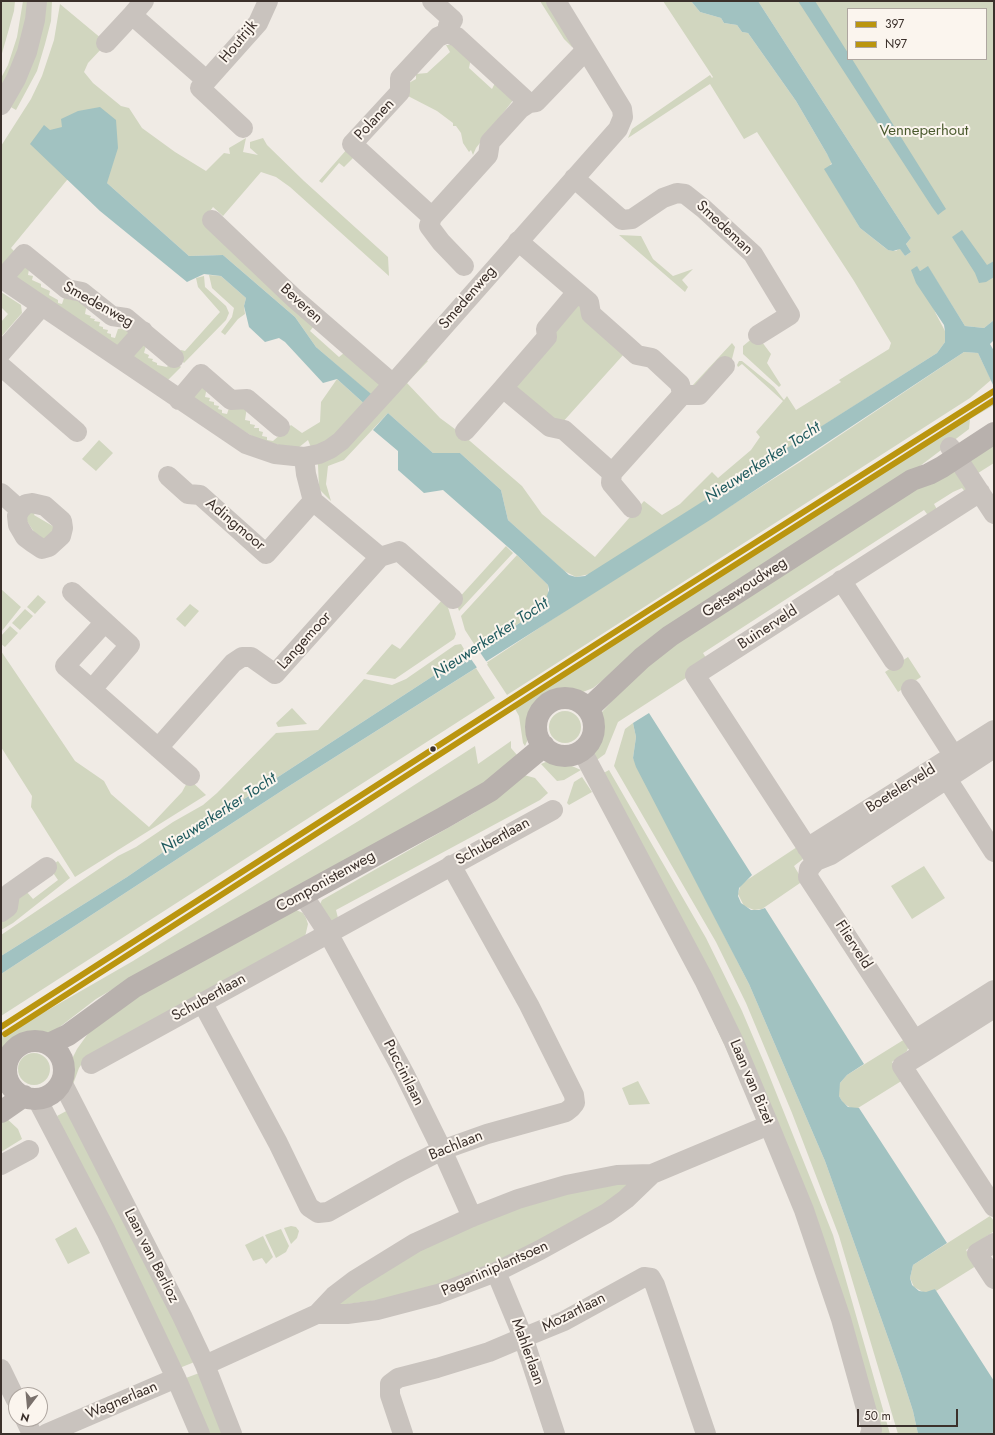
<!DOCTYPE html>
<html>
<head>
<meta charset="utf-8">
<style>
	body { margin:0 }
	#map { position:relative; width:995px; height:1435px; overflow:hidden; background:#f0ebe5; font-family:Jost,sans-serif }
	canvas { display:block }
	.frame { position:absolute; inset:0; border:2px solid #3b302b; pointer-events:none }
	.legend { position:absolute; left:847px; top:8px; width:140px; height:52px; box-sizing:border-box; background:#fbf5ee; border:1px solid #aea6a0; margin:0; padding:5px 7px; list-style:none; font-size:12px; color:#3b302b }
	.legend li { display:flex; align-items:center; gap:8px; height:20px }
	.legend b { width:20px; border:1px solid #aea6a0 }
	.north { position:absolute; left:8px; top:1387px; width:40px; height:40px; box-sizing:border-box; background:#fbf5ee; border:1px solid #aea6a0; border-radius:50%; rotate:196deg; font-size:11px; font-weight:700; line-height:16px; text-align:center; color:#3b302b }
	.north::after { content:''; display:block; margin:auto; width:14px; height:18px; background:#7a716c; clip-path:polygon(50% 0,100% 100%,50% 72%,0 100%) }
	.scale { position:absolute; left:857px; top:1409px; width:101px; height:18px; box-sizing:border-box; border:2px solid #3b302b; border-top:0; padding-left:5px; font-size:12px; line-height:14px; white-space:nowrap; color:#3b302b; -webkit-text-stroke:3px #fbf5ee; paint-order:stroke }
</style>
</head>
<body>
<div id="map">
<canvas width="995" height="1435"></canvas>
<div class="frame"></div>
<ul class="legend">
<li><b style="height:5px;background:#ba950f"></b>397</li>
<li><b style="height:5px;background:#ba950f"></b>N97</li>
</ul>
<div class="north">N</div>
<div class="scale">50 m</div>
</div>
<script>
const ctx = document.querySelector('canvas').getContext('2d');
ctx.lineJoin = 'round';
function fill(path, color) {
  ctx.fillStyle = color;
  ctx.fill(path, 'evenodd');
}
function shape(rows) {
  const path = new Path2D();
  for (const r of rows) {
    if (r.length === 3) {
      path.moveTo(r[0] + r[2], r[1]);
      path.arc(r[0], r[1], r[2], 0, 2 * Math.PI);
      continue;
    }
    path.moveTo(r[0], r[1]);
    for (let i = 2; i < r.length; i += 2) path.lineTo(r[i], r[i + 1]);
  }
  return path;
}
function strokePath(path, color, width, dash) {
  ctx.strokeStyle = color;
  ctx.lineWidth = width;
  ctx.lineCap = dash ? 'butt' : 'round';
  ctx.setLineDash(dash || []);
  ctx.stroke(path);
}
function drawText(font, color, halo, rows, align = 'center') {
  ctx.font = font + ' Jost,sans-serif';
  ctx.lineWidth = 4;
  ctx.setLineDash([]);
  ctx.textBaseline = 'middle';
  ctx.strokeStyle = halo;
  ctx.fillStyle = color;
  for (const [text, x, y, turn = 0] of rows) {
    ctx.save();
    ctx.translate(x, y);
    ctx.rotate((+turn || 0) * Math.PI / 180);
    ctx.textAlign = isNaN(turn) ? turn : align;
    if (halo) ctx.strokeText(text, 0, 0);
    ctx.fillText(text, 0, 0);
    ctx.restore();
  }
}
fill(shape([
	[1,1,15,1,14,11,1,57],
	[23,1,30,1,23,44,1,92,1,78,8,65,17,37],
	[44,1,52,1,51,21,45,44,37,71,16,110,9,106],
	[540,1,547,1,575,45,572,47,564,39],
	[663,1,691,1,700,12,721,18,724,23,737,25,742,32,748,33,796,101,827,154,832,163,830,165,833,182,860,228,884,247,888,250,896,251,900,248,905,256,911,252,906,244,911,238,758,1,994,1,994,320,984,328,965,326,928,267,920,271,916,266,936,314,945,331,945,342,937,353,590,574,576,577,564,571,508,520,501,490,460,453,433,453,388,413,344,460,328,466,326,484,331,501,319,489,318,465,308,440,298,448,292,448,258,440,190,396,199,383,207,387,205,397,210,398,209,401,214,402,214,405,219,406,218,409,222,410,222,413,227,414,229,408,247,407,245,420,250,421,250,424,255,425,254,428,259,428,259,431,263,432,262,436,267,437,267,440,273,441,291,425,302,433,320,422,321,402,337,379,368,407,376,399,316,347,295,317,223,255,189,256,107,183,67,180,11,248,16,253,1,266,1,146,31,99,42,76,54,40,60,4,102,39,104,46,88,63,84,72,93,83,121,106,129,108,142,128,175,152,206,171,224,153,230,154,229,148,246,138,243,152,258,155,250,148,250,142,263,138,267,145,304,181,388,257,389,276,290,187,276,177,261,172,223,216,213,207,206,217,314,326,310,331,339,357,344,353,382,384,422,356,428,361,407,383,440,418,463,435,522,486,542,514,595,557,644,501,662,515,680,504,712,472,718,478,751,450,760,437,756,432,783,401,742,364,738,367,737,365,739,361,742,361,774,387,784,400,787,396,796,410,841,382,839,380,889,349,891,343,854,281,757,132,744,139,710,84,628,138,632,129,710,75,712,78,713,77],
	[848,9,986,9,986,59,848,59],
	[446,45,459,45,471,58,469,68,492,89,496,81,514,99,476,148,473,155,471,150,469,152,463,143,461,133,456,126,453,126,453,123,437,111,408,96,407,84,416,79,416,74,427,73,450,52],
	[348,148,355,156,344,167,339,163,322,183,319,181],
	[619,235,641,236,653,259,673,276,693,269,682,280,688,287,685,292],
	[30,264,28,275,33,276,32,280,41,284,41,287,50,291,49,295,58,300,58,303,62,304,64,298,87,303,85,314,91,316,90,318,95,319,94,321,100,322,99,326,103,327,103,329,108,330,107,333,111,334,111,337,115,338,118,329,130,327,122,351,12,275],
	[209,275,221,276,246,298,244,306,245,314,238,319,225,335,221,332,232,317,234,308,212,288],
	[204,276,205,287,226,306,229,313,226,320,184,363,176,356,181,350,185,351,220,312,198,287,196,278],
	[1,292,21,305,22,313,1,337,1,322,8,314,1,307],
	[573,306,579,306,624,354,561,424,518,394,516,382],
	[754,337,762,342,771,354,767,363,781,385,779,387,743,354,743,346],
	[147,342,144,353,149,355,148,358,153,359,152,361,157,363,157,365,167,367,173,359,181,367,167,381,130,354],
	[732,343,735,347,731,363,696,387,692,386],
	[964,352,978,353,991,380,970,398,507,695,486,663,571,607,800,462],
	[994,400,994,405,970,419,969,429,912,472,625,663,593,688,583,692,555,693,547,697,541,702,534,712,528,739,525,746,523,743,519,716,514,707],
	[994,438,994,463,975,475,970,466,971,457],
	[99,440,113,453,96,471,82,459],
	[951,469,966,481,966,493,962,488,953,492,934,504,939,513,930,518,924,510,703,653,708,661,689,676,618,722,605,754,594,762,593,751,602,712,648,662,887,506],
	[25,513,35,513,34,515,56,528,49,542,36,535,23,515],
	[506,546,513,553,459,611,456,601],
	[517,555,548,585,548,595,535,613,478,650,465,630,461,616],
	[1,589,21,607,1,632],
	[38,595,46,602,35,614,27,607],
	[442,600,447,604,456,634,454,639,395,679,366,674,392,644,400,649],
	[190,604,199,611,185,627,176,619],
	[25,609,33,616,20,630,12,623],
	[10,626,18,633,5,647,1,644,1,636],
	[461,644,467,654,175,844,127,877,1,956,1,935,118,856,136,847,173,822,203,805,217,793,276,733,318,730,364,679,392,685,406,679,455,645],
	[1,651,75,761,104,781,111,794,149,827,182,792,189,779,206,795,75,877,31,807,32,796,1,747],
	[908,657,921,677,898,692,885,672],
	[476,668,495,698,1,1016,1,974,286,788],
	[292,708,307,724,278,727,276,723],
	[565,727,16],
	[633,723,636,737,633,758,749,984,825,1161,901,1374,913,1411,918,1434,898,1434,839,1236,792,1113,746,1003,716,942,614,766,625,729],
	[511,741,511,748,517,755,486,785,139,974,96,999,48,1036,33,1033,26,1034,11,1040,1,1051,1,1037,133,961,360,820,475,746,478,764],
	[548,761,565,763,581,770,564,780,557,781,541,764],
	[609,770,706,938,742,1011,765,1065,833,1235,890,1434,879,1434,839,1294,600,775],
	[524,775,535,778,548,793,540,800,336,910,339,922,334,923,317,910,322,900,474,813],
	[582,777,592,792,569,805,567,803,574,782],
	[797,847,803,859,794,866,803,881,762,909,754,910,744,906,738,894,741,884],
	[58,861,70,878,13,923,1,930,1,921,18,896,26,891,33,899,58,880,49,867],
	[924,866,945,898,912,919,891,886],
	[294,909,303,913,306,918,308,924,305,937,85,1059,79,1068,72,1087,69,1082,70,1063,77,1049,92,1028,115,1008],
	[905,1039,908,1048,907,1051,892,1062,903,1080,858,1108,851,1108,843,1103,839,1096,839,1088,840,1083,847,1075],
	[34,1069,16],
	[638,1081,650,1104,629,1105,622,1088],
	[70,1109,197,1361,177,1369,57,1116],
	[4,1116,18,1129,22,1139,1,1152,1,1118],
	[624,1178,632,1188,569,1231,425,1294,340,1305,339,1298,470,1221],
	[990,1216,994,1221,993,1232,966,1250,976,1266,936,1291,935,1289,930,1292,923,1292,914,1287,910,1278,913,1265],
	[291,1226,296,1227,299,1231,297,1238,291,1244,284,1228],
	[76,1227,90,1253,68,1264,55,1239],
	[281,1229,289,1246,286,1252,276,1258,265,1235],
	[263,1236,273,1257,266,1264,262,1258,253,1261,245,1245],
	[202,1372,226,1434,206,1434,183,1379]
]), '#d1d6bf');
fill(shape([
	[691,1,758,1,911,238,906,244,911,252,905,256,900,249,893,251,888,250,860,228,824,169,832,164,827,154,796,101,748,33,742,32,737,25,724,23,721,18,700,12],
	[798,1,815,1,848,53,848,59,852,59,946,209,943,211,938,215,932,207],
	[100,107,116,120,118,148,107,183,189,256,223,255,295,317,316,347,377,399,368,407,337,379,323,383,285,342,279,338,265,342,249,327,244,306,246,298,221,276,204,274,187,282,100,211,30,144,44,125,50,130,62,127,61,119,78,111],
	[962,230,987,265,994,261,994,277,986,282,979,283,975,273,952,237],
	[917,266,920,271,928,266,965,326,984,328,994,320,994,340,990,344,994,351,994,387,978,353,964,352,710,520,286,788,1,974,1,956,127,877,175,844,467,654,478,650,532,615,545,601,549,590,548,585,517,555,443,490,424,493,398,470,398,451,373,430,388,413,433,453,460,453,501,490,508,520,569,575,576,577,585,576,937,353,945,342,945,331,944,325,916,283,911,270],
	[649,713,752,875,739,888,738,896,741,903,751,910,759,910,765,908,864,1064,847,1075,840,1083,839,1096,842,1101,848,1107,859,1108,947,1243,913,1265,910,1278,912,1285,919,1291,926,1292,935,1289,994,1381,994,1434,918,1434,913,1411,901,1374,825,1161,749,984,636,767,633,758,636,737,633,723]
]), '#a1c2c1');
fill(shape([
	[477,648,488,664,478,669,466,652]
]), '#f0ebe5');
strokePath(shape([
	[144,1,132,15,206,80],
	[432,1,453,20,448,26,447,33],
	[106,43,132,15],
	[1,105,16,79,27,52,35,20,37,1],
	[243,128,200,88,258,23,268,1],
	[574,178,622,220,632,219,663,198,677,193,685,194,704,209,753,254,790,315,758,335],
	[432,217,488,155,490,142,520,109,529,103,536,102,586,50],
	[212,220,295,299,393,384],
	[518,241,589,302,591,314,626,345,637,355,652,358,680,384,682,395],
	[464,266,441,242,429,226,432,217,352,144,400,92,400,78,438,37,447,33,457,37,529,103],
	[1,278,246,444,275,454,304,457,319,454,330,449,341,441,393,384,618,129,623,117,622,109,556,1],
	[2,279,24,254,67,289,82,292,112,316,126,318,174,358],
	[577,292,546,329,547,337,503,388,550,427,564,430,612,473,682,395,699,395,725,366],
	[1,353,42,306],
	[119,358,143,331],
	[1,366,77,432],
	[179,400,201,374,231,400,247,399,280,427],
	[465,431,503,388],
	[950,447,994,514],
	[612,473,611,483,632,508],
	[168,476,188,494,200,495,266,554,313,501,306,474,304,457],
	[980,492,695,675,816,861,809,869,808,877,923,1053,902,1066,994,1207],
	[1,493,20,510],
	[313,501,380,557,399,551,453,599],
	[32,503,45,506,62,521,63,528,61,536,49,547,42,549,33,543,25,537,18,525,17,516,20,510,26,504,32,503],
	[841,580,894,661],
	[72,592,130,645,93,688],
	[105,622,65,666,190,776],
	[911,689,954,756],
	[158,748,233,663,242,657,251,657,275,674,380,557],
	[582,751,704,980,734,1042,769,1125,804,1210,841,1319,872,1430,870,1434],
	[947,779,994,852],
	[807,848,994,730],
	[816,861,831,855,994,748],
	[303,895,328,933,404,1073,442,1150,472,1217],
	[1,912,8,907,10,893,47,867],
	[202,1002,278,1143,309,1207,318,1213,328,1212,401,1171,442,1150,487,1134,566,1112,571,1108,575,1103,574,1095,529,1005,451,865],
	[915,1040,994,990],
	[923,1053,994,1008],
	[91,1064,553,810],
	[62,1082,182,1316,205,1365,232,1434],
	[37,1099,106,1231,176,1378,200,1434],
	[1,1165,29,1150],
	[994,1243,977,1253,994,1279],
	[496,1272,523,1337,555,1434],
	[317,1314,347,1314,377,1310,438,1294,496,1272,540,1250,607,1213,626,1199,652,1174,769,1125],
	[205,1365,317,1314,334,1296,355,1280,415,1243,472,1217,518,1199,566,1185,617,1175,652,1174],
	[1,1369,16,1400],
	[25,1419,32,1434],
	[46,1434,176,1378],
	[403,1434,390,1395,390,1384,398,1378,437,1368,489,1352,515,1341,564,1321,644,1277,651,1278,655,1285,706,1434]
]), '#c9c3be', 20);
strokePath(shape([
	[565,727,29],
	[588,709,642,658,670,636,912,480,929,474,942,467,994,433],
	[35,1070,29],
	[49,1044,68,1035,134,987,443,818,490,791,544,746],
	[1,1112,24,1096]
]), '#b8b1ad', 22);
strokePath(shape([
	[1,1027,646,612,994,391]
]), '#ba950f', 6);
strokePath(shape([
	[5,1034,650,619,994,400]
]), '#ba950f', 6);
for (const [x, y, r, color] of [
	[433,749,3.5,"#3b302b"]
]) {
  const dot = new Path2D();
  dot.arc(x, y, r, 0, 2 * Math.PI);
  ctx.fillStyle = color;
  ctx.fill(dot);
  strokePath(dot, '#fbf5ee', 1.5);
}
drawText('15px', '#3b302b', '#fbf5ee', [
	["Houtrijk",239,42,-50],
	["Polanen",375,120,-47],
	["Smedeman",724,228,43],
	["Smedenweg",468,298,-49],
	["Beveren",301,304,42],
	["Smedenweg",98,305,29],
	["Adingmoor",235,525,40],
	["Getsewoudweg",745,588,-33],
	["Buinerveld",768,628,-33],
	["Langemoor",305,641,-48],
	["Boetelerveld",901,789,-32],
	["Schubertlaan",493,842,-29],
	["Componistenweg",326,882,-29],
	["Flierveld",853,945,57],
	["Schubertlaan",209,998,-29],
	["Puccinilaan",403,1073,63],
	["Laan van Bizet",751,1082,67],
	["Bachlaan",456,1146,-22],
	["Laan van Berlioz",151,1256,63],
	["Paganiniplantsoen",495,1269,-24],
	["Mozartlaan",574,1313,-27],
	["Mahlerlaan",527,1352,70],
	["Wagnerlaan",122,1401,-23]
]);
drawText('15px', '#4a5a2e', '#fbf5ee', [
	["Venneperhout",924,131]
]);
drawText('italic 16px', '#1f5a5e', '#fbf5ee', [
	["Nieuwerkerker Tocht",763,463,-33],
	["Nieuwerkerker Tocht",491,639,-33],
	["Nieuwerkerker Tocht",219,814,-33]
]);
</script>
</body>
</html>
